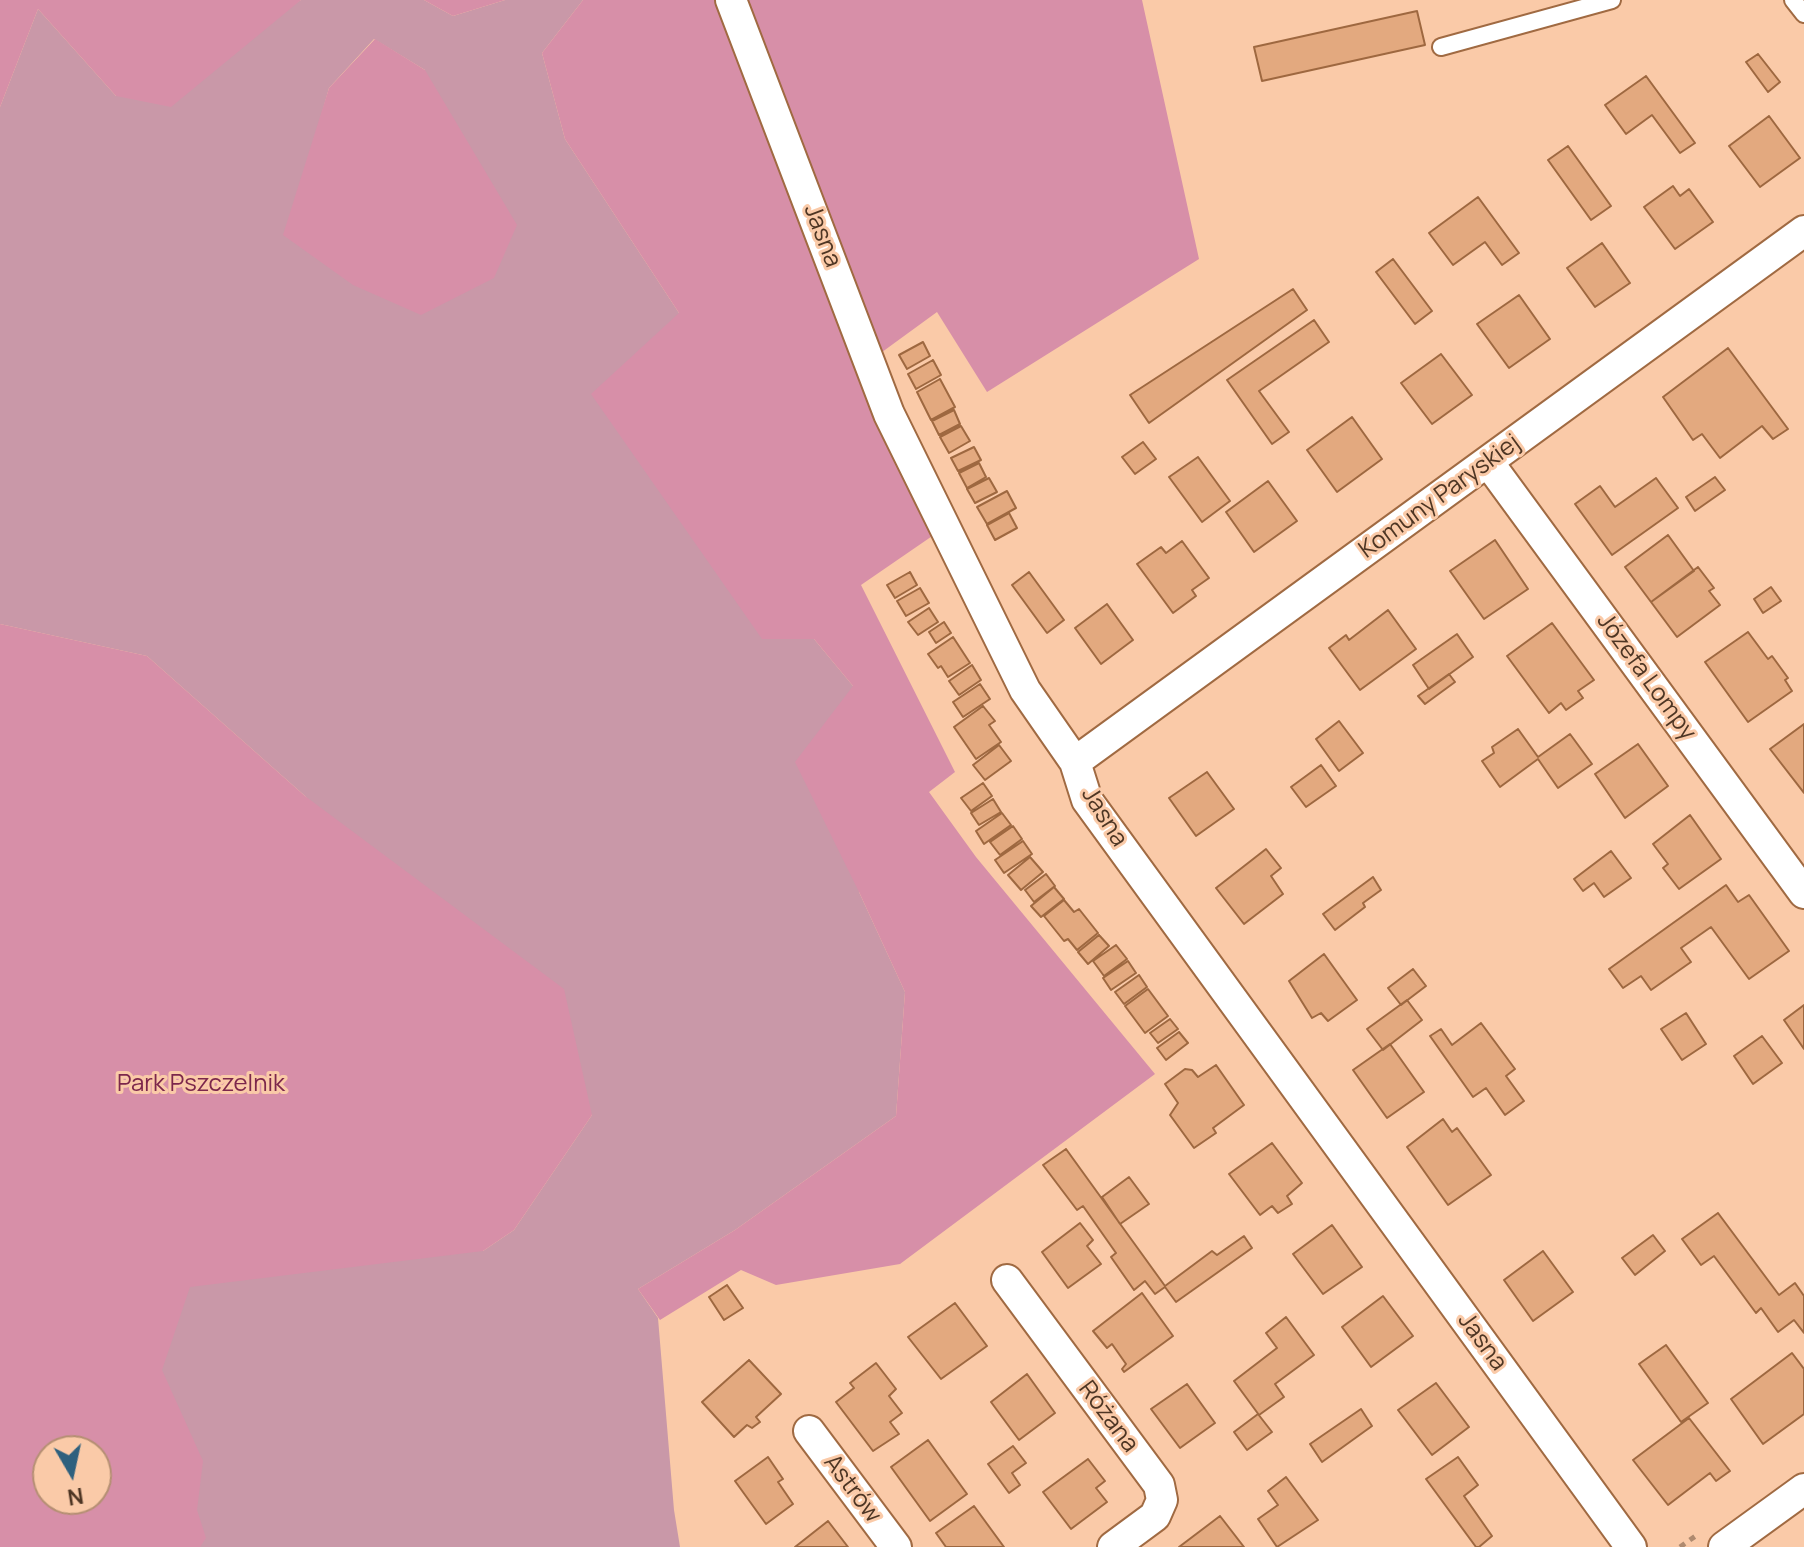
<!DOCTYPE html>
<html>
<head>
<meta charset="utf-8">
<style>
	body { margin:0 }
	#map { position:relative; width:1804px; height:1547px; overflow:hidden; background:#facaa8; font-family:Manrope,sans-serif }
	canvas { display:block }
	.north { position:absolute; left:32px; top:1435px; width:80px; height:80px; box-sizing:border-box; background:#facaa8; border:2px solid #b58f73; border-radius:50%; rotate:171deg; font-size:22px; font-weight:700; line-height:32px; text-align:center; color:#4e3624 }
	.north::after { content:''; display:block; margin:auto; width:28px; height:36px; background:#2e607e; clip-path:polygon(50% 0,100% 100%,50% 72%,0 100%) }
</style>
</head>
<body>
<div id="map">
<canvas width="1804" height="1547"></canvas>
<div class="north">N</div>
</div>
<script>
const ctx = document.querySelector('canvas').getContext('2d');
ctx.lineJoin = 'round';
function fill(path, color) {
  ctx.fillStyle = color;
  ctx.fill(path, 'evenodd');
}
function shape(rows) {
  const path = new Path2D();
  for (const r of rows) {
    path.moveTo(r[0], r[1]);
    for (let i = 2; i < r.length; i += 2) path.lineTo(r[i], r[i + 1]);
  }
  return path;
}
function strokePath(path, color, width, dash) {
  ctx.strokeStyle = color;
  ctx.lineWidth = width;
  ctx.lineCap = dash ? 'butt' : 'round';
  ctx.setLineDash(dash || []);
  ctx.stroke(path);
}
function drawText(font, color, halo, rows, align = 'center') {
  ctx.font = font + ' Manrope,sans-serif';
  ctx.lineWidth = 6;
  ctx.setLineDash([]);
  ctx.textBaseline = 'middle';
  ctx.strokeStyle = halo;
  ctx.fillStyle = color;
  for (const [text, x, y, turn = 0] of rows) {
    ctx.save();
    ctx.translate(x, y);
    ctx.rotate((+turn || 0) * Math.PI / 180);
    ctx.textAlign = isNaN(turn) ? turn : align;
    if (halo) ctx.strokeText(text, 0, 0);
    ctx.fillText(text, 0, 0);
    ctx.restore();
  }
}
fill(shape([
	[301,0,424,0,453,16,505,0,583,0,542,53,565,139,679,313,814,639,853,686,859,892,905,992,896,1116,735,1230,638,1289,658,1318,674,1510,680,1547,0,1547,0,677,483,1251,514,1230,592,1115,305,796,147,656,0,624,0,107,38,9,116,96],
	[374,39,425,70,309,158,329,88],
	[48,1451,96,1451,96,1499,48,1499]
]), '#c998a8');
fill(shape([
	[0,0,301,0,171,107,116,96,38,9,0,107],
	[424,0,505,0,453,16],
	[583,0,1142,0,1199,259,987,392,937,312,878,355,957,519,861,585,955,772,929,792,976,857,1155,1074,900,1264,776,1285,741,1270,660,1320,638,1289,735,1230,896,1116,905,992,859,892,795,762,853,686,814,639,762,639,591,394,679,313,565,139,542,53],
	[375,39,425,70,517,225,494,278,421,315,353,285,283,235,329,88],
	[0,624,147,656,305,796,564,989,592,1115,514,1230,483,1251,190,1287,162,1370,203,1461,197,1510,206,1538,200,1547,0,1547],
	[48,1451,96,1451,96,1499,48,1499]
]), '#d78fa8');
const building = shape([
	[1417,11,1425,45,1262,81,1254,47,1417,11],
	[1758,54,1780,82,1768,92,1746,62,1758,54],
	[1646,76,1695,143,1680,153,1652,115,1626,134,1605,105,1646,76],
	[1769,116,1800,158,1760,187,1729,146,1769,116],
	[1568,146,1611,206,1591,220,1548,160,1568,146],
	[1673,186,1680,196,1689,189,1713,222,1675,249,1644,207,1673,186],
	[1478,197,1519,253,1502,265,1485,242,1453,265,1429,233,1478,197],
	[1602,243,1630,283,1595,307,1567,268,1602,243],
	[1393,259,1432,311,1415,324,1376,272,1393,259],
	[1293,289,1307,310,1149,423,1130,395,1293,289],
	[1519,295,1550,339,1509,368,1477,324,1519,295],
	[1314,320,1329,342,1259,391,1289,432,1272,444,1227,380,1314,320],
	[923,342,930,356,907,369,899,355,923,342],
	[1728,348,1788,429,1773,439,1762,426,1720,458,1702,434,1693,440,1663,397,1728,348],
	[1441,354,1472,395,1432,424,1401,383,1441,354],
	[933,360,941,375,916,389,908,374,933,360],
	[940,379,955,407,931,420,917,392,940,379],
	[954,410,960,424,939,435,932,421,954,410],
	[1352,417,1382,459,1337,492,1307,450,1352,417],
	[961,426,970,441,949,453,940,437,961,426],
	[1143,442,1156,459,1135,474,1122,457,1143,442],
	[974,447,981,460,958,471,951,458,974,447],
	[1198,457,1230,501,1202,522,1169,477,1198,457],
	[979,463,986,477,967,488,959,473,979,463],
	[1715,477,1725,490,1695,511,1686,497,1715,477],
	[989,478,997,492,975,503,967,489,989,478],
	[1656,478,1678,508,1612,555,1575,504,1600,486,1615,507,1656,478],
	[1268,481,1297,521,1254,552,1226,512,1268,481],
	[1007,491,1016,508,987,524,977,507,1007,491],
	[1009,513,1017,528,995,540,987,525,1009,513],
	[1668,535,1694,571,1651,602,1625,567,1668,535],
	[1495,540,1528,589,1484,619,1450,571,1495,540],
	[1182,541,1209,578,1192,590,1196,596,1173,613,1137,564,1161,547,1166,553,1182,541],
	[1698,567,1714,588,1709,591,1720,605,1677,637,1651,602,1698,567],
	[910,572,917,585,895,598,887,585,910,572],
	[1029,572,1064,620,1047,633,1012,585,1029,572],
	[1771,587,1781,601,1763,613,1754,599,1771,587],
	[920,588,929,603,906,616,897,601,920,588],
	[1107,604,1133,640,1101,664,1075,628,1107,604],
	[929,608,938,622,918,635,908,622,929,608],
	[1388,610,1416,649,1360,690,1329,648,1346,635,1349,640,1388,610],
	[944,622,951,633,936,643,929,632,944,622],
	[1552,623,1594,680,1578,691,1583,698,1566,710,1561,703,1549,713,1507,656,1552,623],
	[1748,632,1768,659,1772,656,1788,678,1785,680,1792,691,1748,722,1705,662,1748,632],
	[1457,634,1473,657,1429,689,1413,665,1457,634],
	[953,637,970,663,948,677,941,666,938,668,928,654,953,637],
	[972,665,981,680,959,695,949,681,972,665],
	[1449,674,1455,682,1425,704,1418,696,1449,674],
	[980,684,990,699,963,717,953,702,980,684],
	[983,706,995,721,989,725,1001,742,976,759,954,727,983,706],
	[1339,721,1363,753,1339,771,1316,739,1339,721],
	[1804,724,1804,793,1770,749,1804,724],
	[1518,729,1538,757,1570,734,1592,764,1558,788,1538,759,1500,787,1482,761,1494,753,1492,747,1518,729],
	[1638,744,1668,786,1625,818,1595,774,1638,744],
	[999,745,1011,761,985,780,973,765,999,745],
	[1321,765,1336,786,1306,807,1291,787,1321,765],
	[1207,772,1234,809,1196,836,1169,798,1207,772],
	[983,783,992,796,971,811,961,798,983,783],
	[993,799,1001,812,979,825,971,813,993,799],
	[1002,813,1011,825,984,844,976,831,1002,813],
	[1690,815,1721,859,1679,889,1663,868,1668,864,1653,844,1690,815],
	[1013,826,1022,839,1000,855,990,842,1013,826],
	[1023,841,1032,854,1004,873,995,860,1023,841],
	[1266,849,1281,868,1271,876,1283,894,1244,924,1216,888,1266,849],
	[1611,851,1631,878,1604,897,1594,883,1583,891,1574,879,1611,851],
	[1030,857,1043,872,1021,890,1008,875,1030,857],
	[1046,874,1055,886,1034,902,1025,890,1046,874],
	[1373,877,1381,890,1363,903,1365,907,1335,930,1323,914,1373,877],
	[1726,885,1738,902,1749,895,1789,951,1749,979,1711,927,1681,948,1691,962,1651,990,1641,976,1623,988,1609,969,1726,885],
	[1054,887,1064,899,1041,917,1031,906,1054,887],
	[1064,900,1074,912,1079,909,1098,933,1077,950,1068,939,1064,941,1044,916,1064,900],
	[1099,935,1109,946,1088,964,1078,952,1099,935],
	[1116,945,1127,959,1104,976,1093,961,1116,945],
	[1324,954,1357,1000,1328,1021,1321,1013,1312,1018,1289,981,1324,954],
	[1128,961,1136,973,1111,990,1103,978,1128,961],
	[1413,969,1426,986,1401,1005,1388,988,1413,969],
	[1139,975,1147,987,1124,1004,1115,992,1139,975],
	[1148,989,1168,1016,1145,1033,1125,1006,1148,989],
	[1407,1000,1422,1020,1383,1050,1367,1029,1407,1000],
	[1804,1005,1804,1049,1784,1020,1804,1005],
	[1686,1013,1706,1044,1682,1060,1661,1029,1686,1013],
	[1170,1019,1178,1029,1158,1043,1150,1033,1170,1019],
	[1481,1023,1515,1069,1506,1076,1524,1101,1505,1115,1486,1088,1473,1097,1430,1036,1441,1029,1452,1045,1481,1023],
	[1179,1032,1188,1043,1166,1060,1157,1048,1179,1032],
	[1762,1036,1782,1063,1753,1084,1734,1056,1762,1036],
	[1390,1044,1424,1092,1387,1118,1353,1070,1390,1044],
	[1216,1065,1244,1105,1213,1128,1216,1133,1194,1148,1170,1115,1178,1103,1165,1084,1185,1069,1192,1070,1198,1077,1216,1065],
	[1443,1119,1452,1132,1457,1128,1491,1175,1448,1205,1407,1147,1443,1119],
	[1272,1143,1302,1183,1287,1196,1292,1204,1278,1213,1272,1206,1260,1215,1229,1174,1272,1143],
	[1066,1149,1165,1286,1212,1251,1217,1255,1244,1236,1252,1248,1176,1302,1165,1287,1155,1294,1145,1281,1134,1290,1111,1257,1116,1253,1083,1206,1077,1210,1043,1165,1066,1149],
	[1129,1177,1149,1204,1120,1224,1102,1197,1129,1177],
	[1718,1213,1779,1295,1795,1283,1804,1296,1804,1333,1794,1320,1778,1332,1761,1308,1756,1313,1714,1256,1701,1265,1682,1239,1718,1213],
	[1080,1223,1093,1240,1087,1246,1101,1264,1068,1288,1042,1252,1080,1223],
	[1332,1225,1362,1267,1323,1294,1293,1254,1332,1225],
	[1653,1235,1665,1251,1635,1275,1622,1258,1653,1235],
	[1543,1251,1573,1292,1533,1321,1504,1280,1543,1251],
	[727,1285,743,1308,724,1320,709,1297,727,1285],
	[1142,1293,1173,1336,1124,1372,1122,1369,1126,1364,1112,1344,1107,1348,1093,1331,1142,1293],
	[1383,1296,1413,1336,1371,1367,1342,1327,1383,1296],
	[955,1303,987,1346,941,1379,908,1337,955,1303],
	[1286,1317,1314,1355,1275,1384,1284,1397,1259,1415,1234,1381,1277,1348,1266,1333,1286,1317],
	[1666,1345,1708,1403,1681,1422,1639,1364,1666,1345],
	[1792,1353,1804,1369,1804,1414,1763,1444,1731,1399,1792,1353],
	[749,1360,781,1394,756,1417,760,1422,752,1428,747,1425,734,1437,702,1402,749,1360],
	[876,1363,896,1389,889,1396,902,1413,890,1422,899,1434,873,1451,836,1402,854,1388,850,1383,876,1363],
	[1027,1374,1055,1413,1019,1440,991,1402,1027,1374],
	[1436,1383,1469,1427,1432,1455,1398,1410,1436,1383],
	[1187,1384,1215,1423,1180,1448,1151,1409,1187,1384],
	[1361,1409,1372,1426,1322,1462,1310,1444,1361,1409],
	[1258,1414,1272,1432,1247,1450,1234,1432,1258,1414],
	[1689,1418,1730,1471,1716,1481,1710,1473,1668,1505,1633,1460,1689,1418],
	[928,1440,967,1494,930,1521,891,1467,928,1440],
	[1013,1446,1026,1463,1012,1473,1020,1485,1009,1493,988,1464,1013,1446],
	[768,1457,783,1479,778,1482,793,1504,766,1524,735,1481,768,1457],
	[1458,1457,1478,1485,1464,1496,1492,1536,1479,1547,1476,1547,1426,1479,1458,1457],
	[1088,1459,1105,1481,1096,1488,1107,1502,1071,1529,1043,1492,1088,1459],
	[1286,1477,1318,1520,1277,1547,1258,1519,1278,1505,1268,1491,1286,1477],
	[974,1506,1004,1547,946,1547,936,1533,974,1506],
	[1220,1516,1244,1547,1179,1547,1220,1516],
	[828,1521,848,1547,795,1547,828,1521]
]);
fill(building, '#e3a97f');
strokePath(building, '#9e6840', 2);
const lane = shape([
	[1793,0,1804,14],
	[1441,47,1612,0]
]);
const street = shape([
	[731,0,889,414,1025,690,1075,762,1087,800,1631,1547],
	[1488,462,1804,893],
	[1075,762,1804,231],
	[1007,1280,1159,1485,1162,1500,1155,1516,1113,1547],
	[809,1431,896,1547],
	[1724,1547,1804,1489]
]);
strokePath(lane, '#a06a42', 20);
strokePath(street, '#a06a42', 34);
strokePath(shape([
	[1680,1547,1697,1535]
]), '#af8a6f', 5, [6, 6]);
strokePath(lane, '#fff', 16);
strokePath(street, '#fff', 30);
drawText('24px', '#4e3624', '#facaa8', [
	["Jasna",822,236,69],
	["Komuny Paryskiej",1440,497,-36],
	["Józefa Lompy",1646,677,54],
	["Jasna",1104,817,58],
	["Jasna",1482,1342,54],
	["Różana",1108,1417,53],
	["Astrów",852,1489,53]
]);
drawText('24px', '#7c274c', '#facaa8', [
	["Park Pszczelnik",201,1084]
]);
</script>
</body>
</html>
